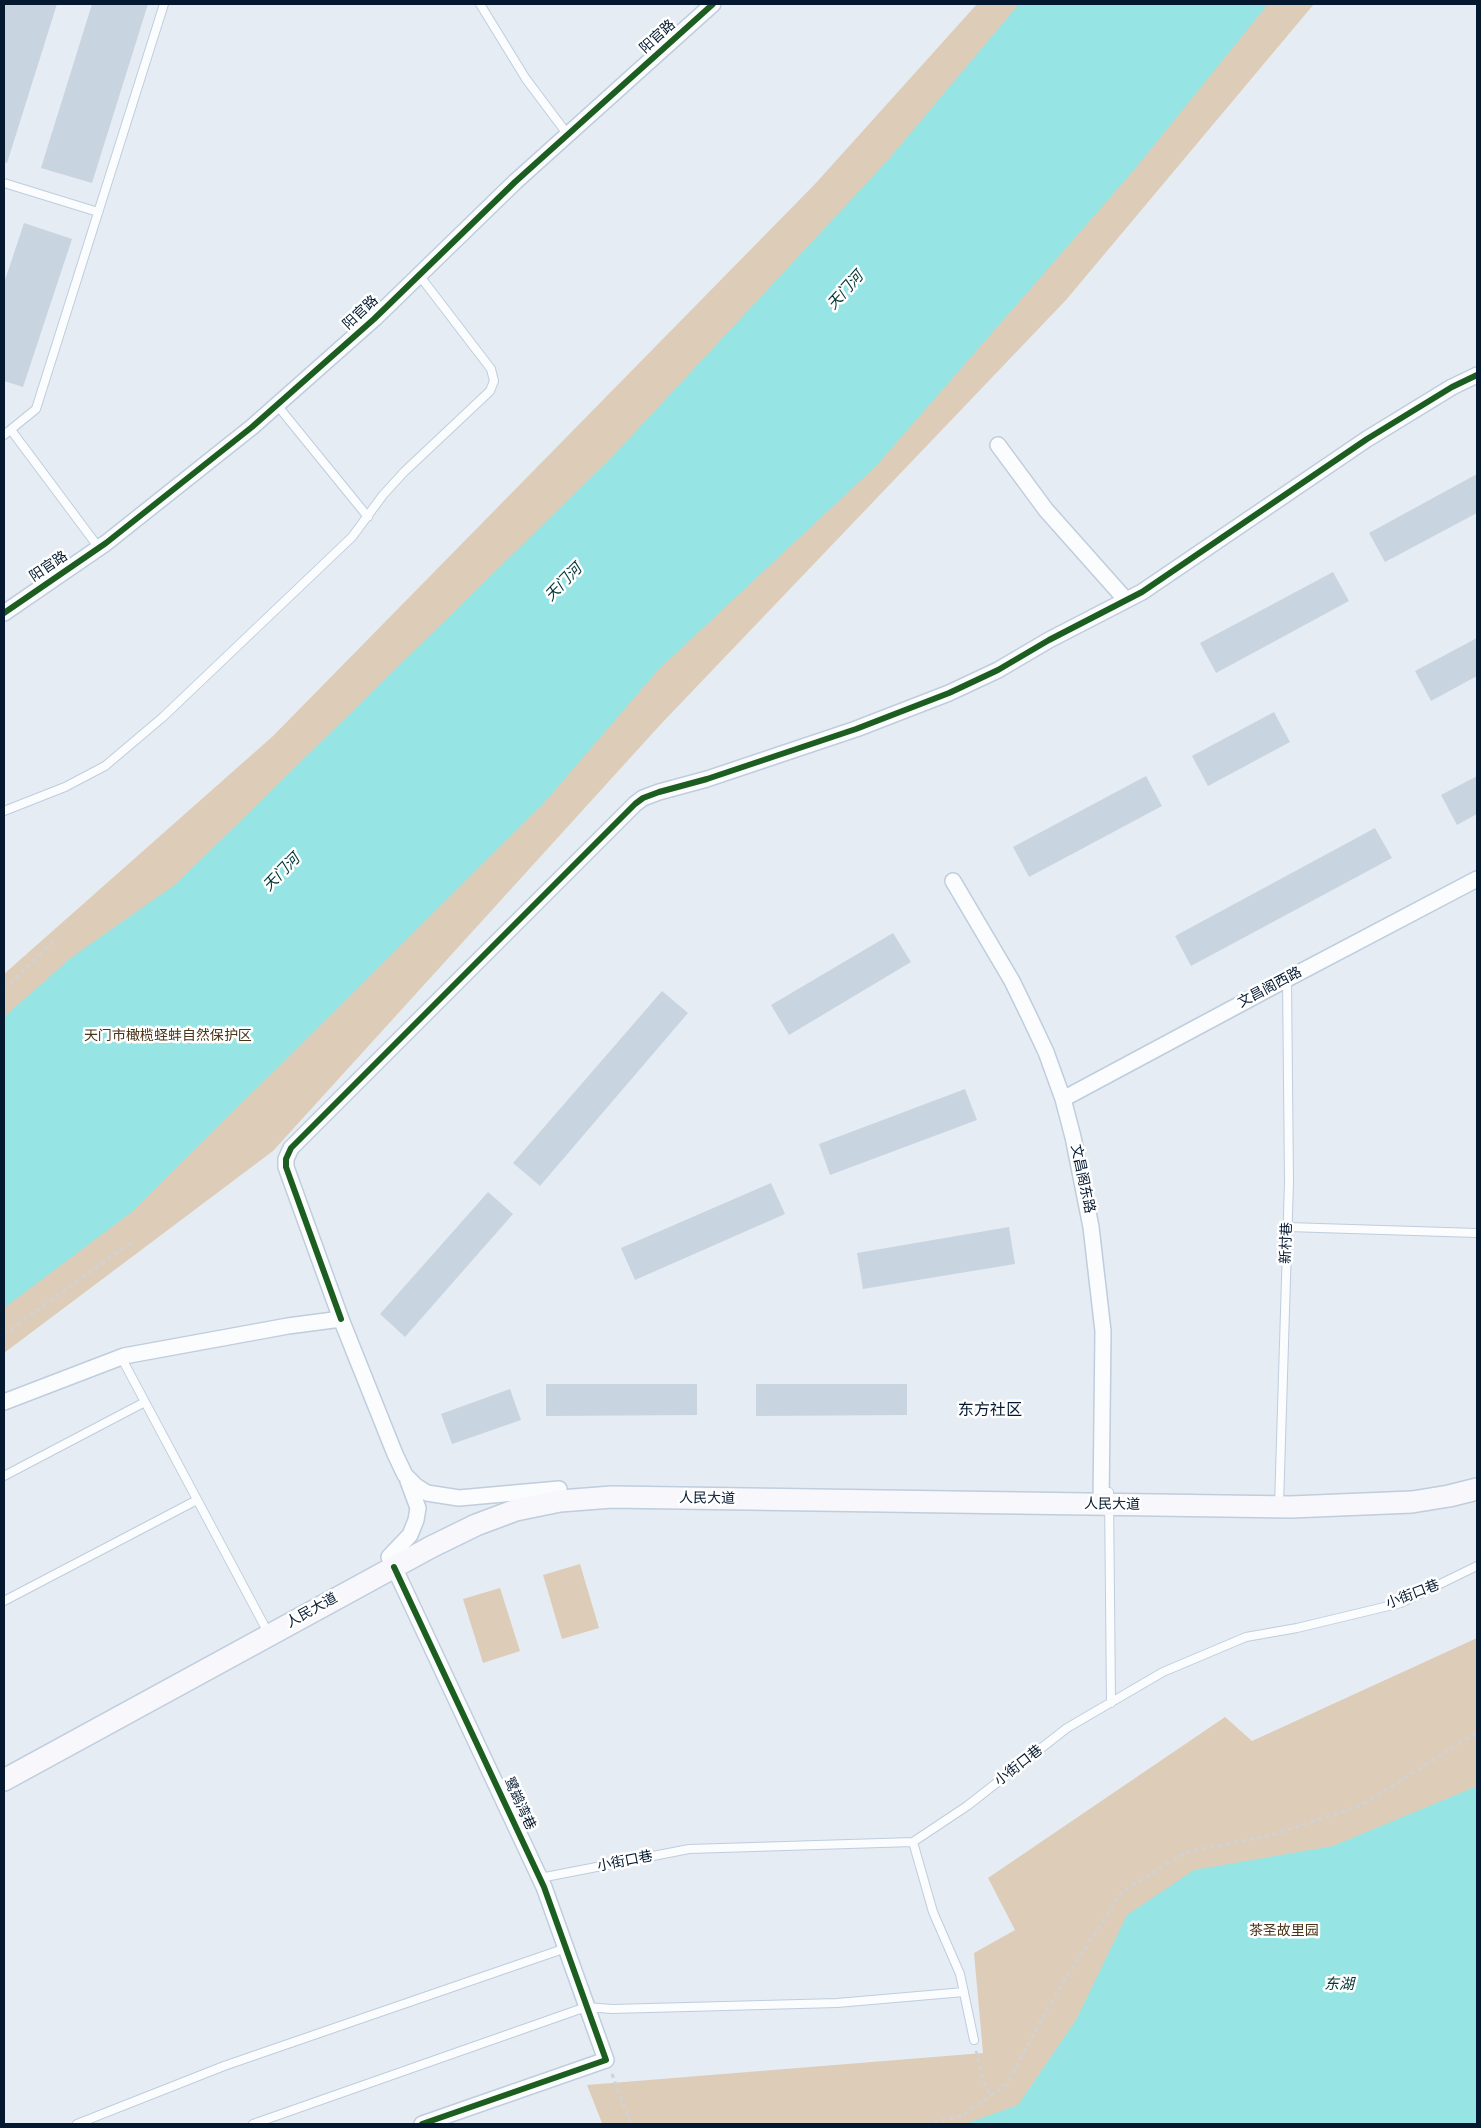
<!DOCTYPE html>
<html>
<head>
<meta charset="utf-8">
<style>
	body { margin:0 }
	#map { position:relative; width:1481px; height:2128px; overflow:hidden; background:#e6ecf3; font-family:"Sofia Sans Condensed",sans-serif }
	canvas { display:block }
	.frame { position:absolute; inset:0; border:5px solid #041930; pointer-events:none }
</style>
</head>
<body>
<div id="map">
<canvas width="1481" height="2128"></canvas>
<div class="frame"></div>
</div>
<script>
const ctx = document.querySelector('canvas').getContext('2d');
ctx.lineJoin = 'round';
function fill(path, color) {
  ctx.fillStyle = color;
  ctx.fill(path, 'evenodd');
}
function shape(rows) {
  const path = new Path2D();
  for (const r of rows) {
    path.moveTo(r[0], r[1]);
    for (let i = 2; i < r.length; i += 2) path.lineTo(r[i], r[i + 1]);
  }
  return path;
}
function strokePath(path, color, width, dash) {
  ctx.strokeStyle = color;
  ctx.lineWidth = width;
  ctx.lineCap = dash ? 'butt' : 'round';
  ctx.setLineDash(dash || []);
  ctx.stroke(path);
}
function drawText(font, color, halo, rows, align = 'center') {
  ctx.font = font + ' "Sofia Sans Condensed","Noto Sans SC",sans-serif';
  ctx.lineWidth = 5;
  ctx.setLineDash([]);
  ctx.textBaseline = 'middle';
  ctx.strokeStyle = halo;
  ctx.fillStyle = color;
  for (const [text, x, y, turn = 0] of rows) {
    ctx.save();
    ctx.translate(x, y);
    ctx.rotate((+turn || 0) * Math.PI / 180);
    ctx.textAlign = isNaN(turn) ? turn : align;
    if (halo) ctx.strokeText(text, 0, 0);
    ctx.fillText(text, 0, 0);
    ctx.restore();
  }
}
fill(shape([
	[977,4,1314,4,1066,300,661,724,273,1151,4,1353,4,974,273,736,815,184],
	[580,1564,599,1628,562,1639,543,1575],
	[500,1588,520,1651,483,1663,463,1599],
	[1477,1638,1477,2124,598,2124,602,2123,587,2085,983,2053,974,1953,1015,1930,988,1878,1225,1717,1252,1741]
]), '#ddcdb8');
fill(shape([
	[1019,4,1268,4,1134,170,876,466,658,670,544,803,133,1211,4,1308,4,1017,72,957,176,884,611,458,888,160],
	[1477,1786,1477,2124,965,2124,1018,2105,1076,2020,1127,1915,1194,1870,1333,1846]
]), '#96e5e4');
fill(shape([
	[4,4,57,4,7,163,4,162],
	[92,4,148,4,92,183,41,168],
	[24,223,72,239,23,387,4,381,4,283],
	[1477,474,1477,513,1385,562,1369,533],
	[1333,572,1349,601,1216,673,1200,643],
	[1477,638,1477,676,1431,701,1415,671],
	[1274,712,1290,742,1208,786,1192,756],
	[1146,776,1162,806,1029,877,1013,847],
	[1477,776,1477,814,1457,825,1441,795],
	[1375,828,1392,858,1191,966,1175,936],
	[893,933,911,962,789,1035,771,1005],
	[662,991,688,1013,540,1186,513,1163],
	[965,1089,977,1120,830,1175,819,1144],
	[771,1183,785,1214,635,1280,621,1248],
	[488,1192,513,1214,405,1337,380,1314],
	[1009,1227,1015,1264,863,1289,857,1253],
	[546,1384,697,1384,697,1415,546,1416],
	[756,1384,907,1384,907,1415,756,1416],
	[510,1389,521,1420,452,1444,441,1414]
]), '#c9d4e1');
const lane = shape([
	[480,4,526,79,568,135],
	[4,183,98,212],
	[277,405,368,517],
	[11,430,99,548],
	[4,435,36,409,164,4],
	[4,811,65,787,105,766,163,717,352,537,383,495,404,472,490,391,494,381,491,369,419,275],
	[1288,1227,1477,1233],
	[121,1357,264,1625],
	[4,1476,145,1402],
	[1109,1492,1111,1703],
	[1279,1505,1289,1182,1287,979],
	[4,1601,197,1500],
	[913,1842,933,1912,960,1974,974,2040],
	[540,1878,689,1849,913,1842,967,1806,1067,1728,1163,1672,1246,1637,1297,1628,1401,1603,1477,1566],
	[77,2124,224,2066,566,1948],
	[253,2124,586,2007,612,2009,837,2003,964,1992]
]);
const street = shape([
	[998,445,1046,510,1126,600],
	[4,613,106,543,252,427,374,319,515,182,713,4],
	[953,881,1012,981,1029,1016,1046,1052,1063,1099,1073,1137,1091,1227,1103,1331,1101,1504],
	[1063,1099,1287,979,1477,879],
	[341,1319,286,1167,286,1159,291,1148,635,804,643,798,659,792,707,779,856,729,949,693,998,670,1049,640,1142,592,1367,439,1452,387,1477,375],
	[4,1402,124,1356,288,1326,341,1319,395,1454,405,1475,416,1486,427,1493,459,1498,559,1489],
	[389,1557,410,1535,416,1520,418,1508,408,1481],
	[394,1567,544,1887,606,2060,422,2124]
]);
const secondary = shape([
	[4,1780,431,1547,476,1525,516,1510,560,1501,612,1497,1291,1507,1412,1502,1449,1496,1477,1489]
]);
strokePath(lane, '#bfcddd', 10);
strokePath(street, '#bfcddd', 18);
strokePath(secondary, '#bfcddd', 24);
strokePath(shape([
	[4,989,55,940],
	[4,1334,134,1240],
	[976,2051,983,2079,990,2096],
	[612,2074,631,2124],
	[926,2124,962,2116,1007,2084,1057,1992,1122,1892,1186,1852,1272,1835,1362,1805,1477,1732]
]), '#d0d2d5', 3, [4, 4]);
strokePath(lane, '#fbfcfd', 8);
strokePath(street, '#fbfcfd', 15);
strokePath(secondary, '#f8f7fb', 21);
strokePath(shape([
	[4,613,106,543,252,427,374,319,515,182,713,4],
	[341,1319,286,1167,286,1159,291,1148,635,804,643,798,659,792,707,779,856,729,949,693,998,670,1049,640,1142,592,1367,439,1452,387,1477,375],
	[394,1567,544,1887,606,2060,422,2124]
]), '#1b5e20', 6);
drawText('14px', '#041930', '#fff', [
	["阳官路",658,37,-42],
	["阳官路",361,313,-43],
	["阳官路",49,567,-34],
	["文昌阁西路",1270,988,-28],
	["文昌阁东路",1082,1179,78],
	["新村巷",1287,1243,-88],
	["人民大道",707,1499,1],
	["人民大道",1112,1505,1],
	["小街口巷",1413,1595,-21],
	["人民大道",312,1611,-29],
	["小街口巷",1019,1766,-38],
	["鹭鹚湾巷",519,1804,65],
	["小街口巷",625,1862,-11]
]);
drawText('14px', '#4a3417', '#fff', [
	["天门市橄榄蛏蚌自然保护区",168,1036],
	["茶圣故里园",1284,1931]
]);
drawText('italic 15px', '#003634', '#fff', [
	["天门河",846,291,-48],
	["天门河",564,583,-46],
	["天门河",282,873,-46],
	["东湖",1339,1985]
]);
drawText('16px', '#041930', '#fff', [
	["东方社区",990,1411]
]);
</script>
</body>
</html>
